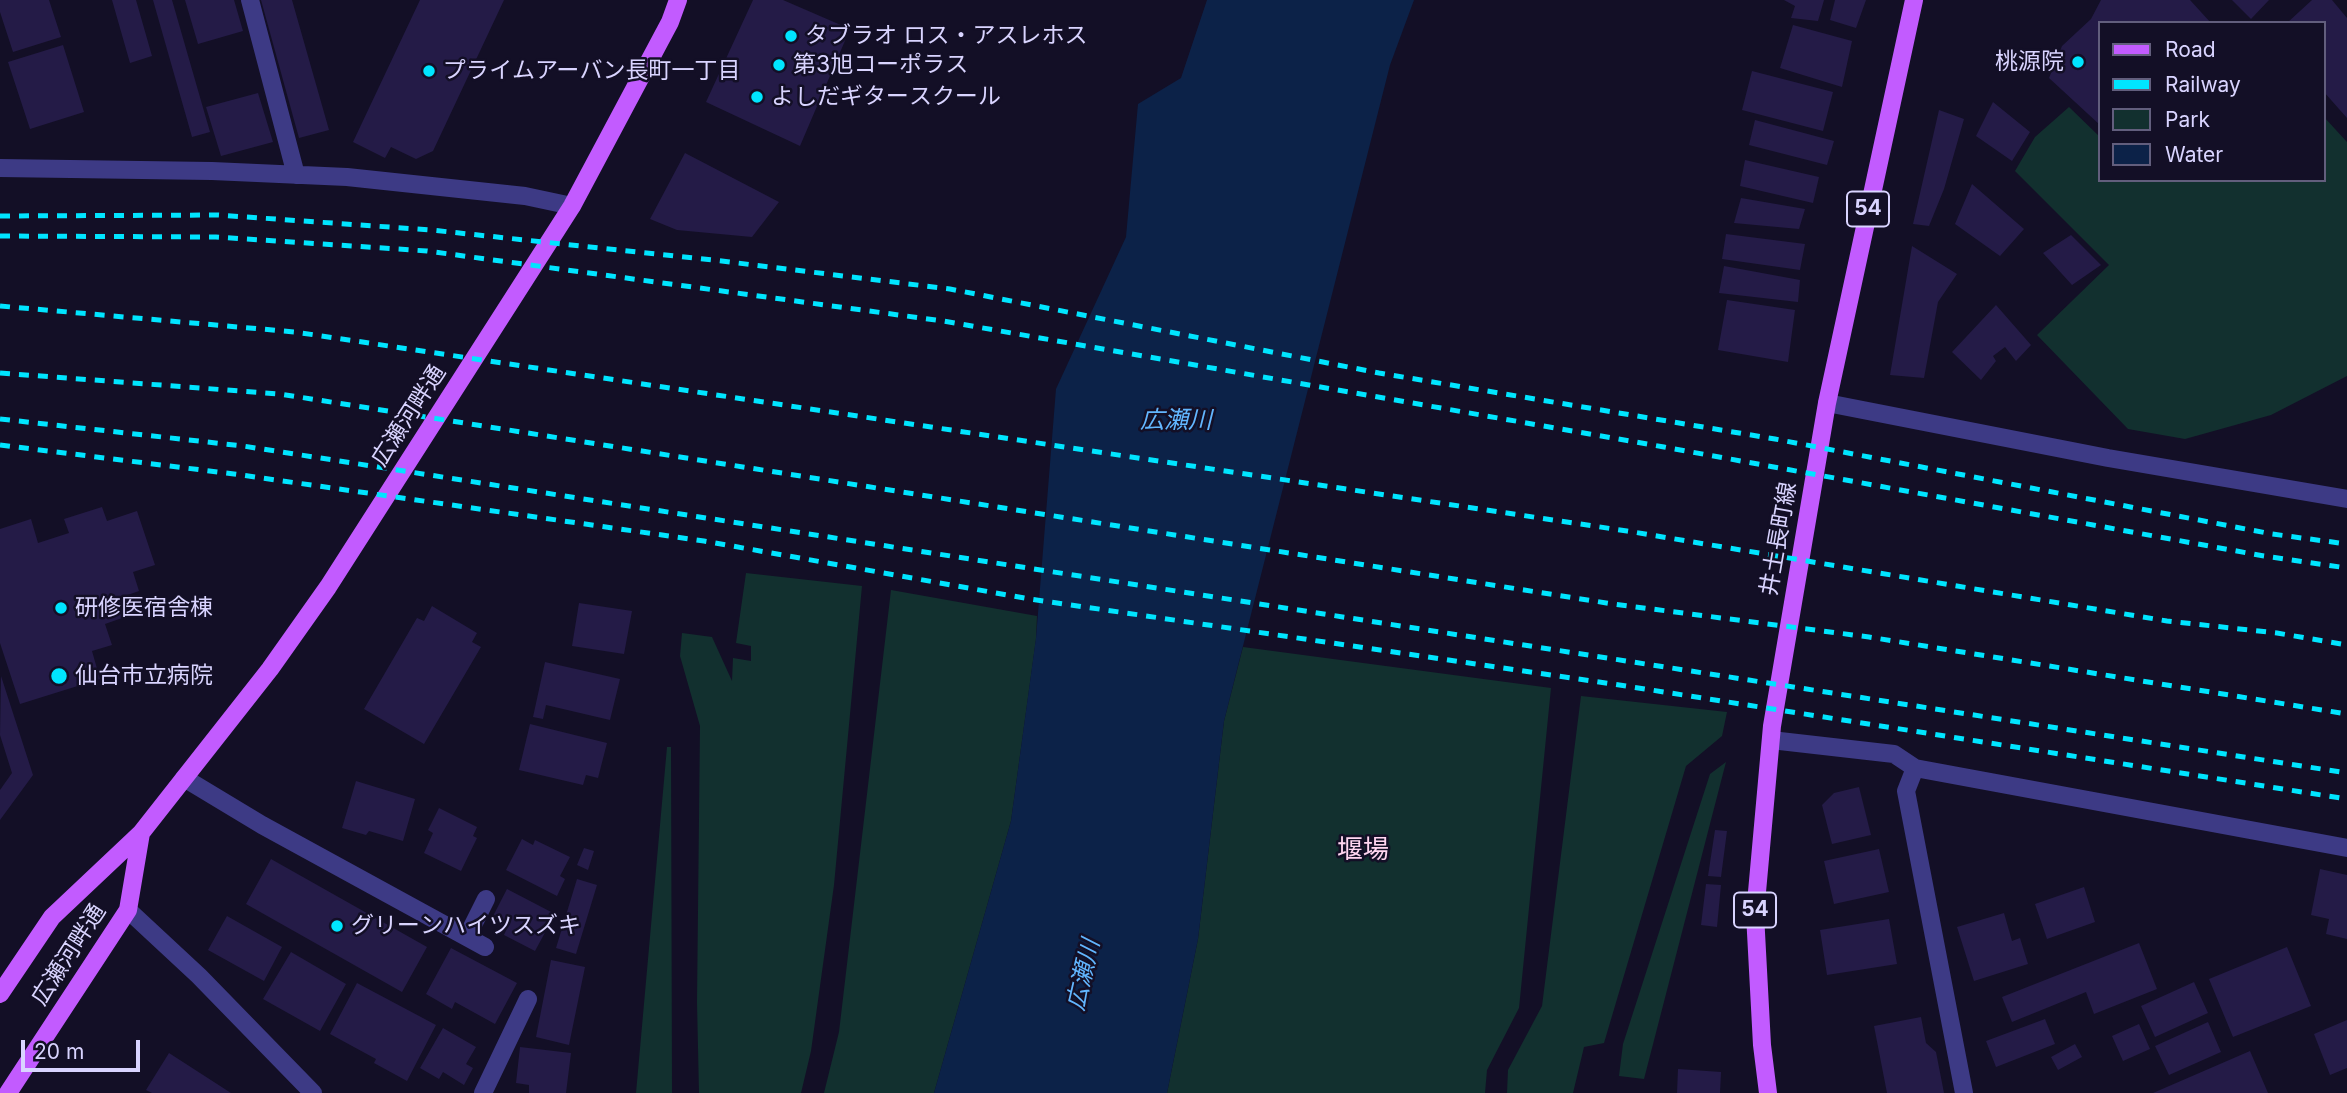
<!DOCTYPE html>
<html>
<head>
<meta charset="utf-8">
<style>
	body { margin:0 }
	#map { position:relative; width:2347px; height:1093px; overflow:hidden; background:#130f26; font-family:Inter,sans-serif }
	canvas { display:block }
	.legend { position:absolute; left:2098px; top:21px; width:228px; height:161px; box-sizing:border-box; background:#130f26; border:2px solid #625e7d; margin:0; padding:9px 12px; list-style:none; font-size:21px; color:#d9d4ff }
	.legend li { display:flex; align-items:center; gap:14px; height:35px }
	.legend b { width:35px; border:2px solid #625e7d }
	.scale { position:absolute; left:21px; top:1040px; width:119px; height:32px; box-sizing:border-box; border:4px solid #d9d4ff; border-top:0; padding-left:9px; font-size:21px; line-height:24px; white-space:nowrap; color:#d9d4ff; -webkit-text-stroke:5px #130f26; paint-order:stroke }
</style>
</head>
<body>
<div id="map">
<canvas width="2347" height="1093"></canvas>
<ul class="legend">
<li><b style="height:9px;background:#c25bff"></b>Road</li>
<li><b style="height:9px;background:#00e5ff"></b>Railway</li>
<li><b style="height:19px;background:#12302f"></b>Park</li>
<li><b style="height:19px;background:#0c2248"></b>Water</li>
</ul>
<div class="scale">20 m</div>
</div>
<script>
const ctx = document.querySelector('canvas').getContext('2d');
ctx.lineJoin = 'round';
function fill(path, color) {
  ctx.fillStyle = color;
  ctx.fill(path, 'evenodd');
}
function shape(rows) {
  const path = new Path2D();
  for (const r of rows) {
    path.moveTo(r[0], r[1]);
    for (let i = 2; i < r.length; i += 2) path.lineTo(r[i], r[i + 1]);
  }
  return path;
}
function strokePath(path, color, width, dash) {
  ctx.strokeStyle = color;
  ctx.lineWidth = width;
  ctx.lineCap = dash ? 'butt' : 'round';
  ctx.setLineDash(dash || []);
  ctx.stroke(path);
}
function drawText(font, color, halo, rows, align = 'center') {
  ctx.font = font + ' Inter,"Noto Sans JP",sans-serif';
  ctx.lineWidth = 5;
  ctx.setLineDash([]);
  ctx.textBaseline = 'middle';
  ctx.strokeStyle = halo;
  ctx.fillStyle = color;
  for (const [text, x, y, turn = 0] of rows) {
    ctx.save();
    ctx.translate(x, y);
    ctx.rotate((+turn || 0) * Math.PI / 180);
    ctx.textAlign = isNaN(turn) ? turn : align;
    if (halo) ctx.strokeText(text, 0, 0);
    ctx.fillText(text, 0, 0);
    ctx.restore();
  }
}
fill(shape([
	[2069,107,2100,137,2100,180,2324,180,2324,117,2347,142,2347,376,2271,415,2185,439,2128,429,2037,335,2109,265,2015,171,2035,137],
	[746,573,862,586,834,885,811,1051,801,1093,699,1093,697,1002,700,726,680,656,682,633,712,637,732,681,733,658,751,661,751,646,736,643],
	[891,590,1037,616,1036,639,1011,821,934,1093,824,1093,839,1032],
	[1243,647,1551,688,1519,1008,1487,1070,1485,1093,1167,1093,1198,939,1224,721],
	[1581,696,1727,712,1722,736,1686,766,1604,1043,1584,1047,1573,1093,1507,1093,1508,1070,1542,1006],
	[667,747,671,747,672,1093,636,1093],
	[1726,762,1644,1079,1619,1076,1623,1044,1710,774]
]), '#12302f');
fill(shape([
	[1207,0,1414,0,1390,65,1224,721,1198,939,1167,1093,934,1093,1011,821,1036,638,1056,389,1126,237,1138,104,1181,78]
]), '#0c2248');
fill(shape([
	[0,0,49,0,61,37,13,52,0,12],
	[112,0,136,0,152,56,130,63],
	[153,0,172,0,210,132,192,137],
	[185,0,234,0,243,31,198,44],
	[261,0,292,0,329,130,299,138],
	[420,0,504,0,433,151,416,159,391,147,385,158,353,142],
	[753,0,783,0,850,29,800,146,706,102],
	[1784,0,1824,0,1818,21,1791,18,1795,6],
	[1835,0,1866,0,1856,28,1830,20],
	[2101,0,2190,0,2211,23,2100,23,2100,125,2049,78,2062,46,2091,19],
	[2232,0,2269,0,2251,19],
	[2312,0,2332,0,2347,18,2347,118,2324,92,2324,23,2287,23],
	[1793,25,1852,41,1842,87,1780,68],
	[63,45,84,112,30,129,8,62],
	[1752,71,1833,92,1823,131,1742,110],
	[258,93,273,142,221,156,206,107],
	[1993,102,2030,132,2012,161,1976,136],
	[1939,110,1964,119,1944,189,1929,226,1913,224],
	[1755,120,1834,141,1827,165,1749,145],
	[685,153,779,202,752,237,677,230,650,219],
	[1745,160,1819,177,1813,203,1740,186],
	[1972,184,2024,229,2000,256,1955,224],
	[1741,198,1805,209,1799,229,1734,223],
	[1726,234,1805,244,1800,270,1722,259],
	[2071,235,2101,265,2072,285,2043,253],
	[1912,246,1957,274,1938,302,1924,378,1890,375],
	[1724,266,1800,280,1798,302,1719,293],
	[1727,300,1795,310,1788,362,1718,350],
	[1996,305,2031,345,2016,361,2005,347,1993,356,1996,361,1981,380,1952,352],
	[102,507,107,521,137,511,155,565,133,572,139,591,119,598,125,617,105,624,112,645,92,651,100,679,20,704,0,643,0,529,31,519,38,543,69,533,64,519],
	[579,603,632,611,624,654,572,646],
	[432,606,477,633,472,642,481,647,424,744,364,709,417,618,424,621],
	[545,662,620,679,610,720,546,705,543,719,533,717],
	[1,676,33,775,0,820,0,790,12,773,0,735],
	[530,724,607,743,598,778,586,775,583,785,519,770],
	[356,781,415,799,403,841,369,831,366,835,342,828],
	[1859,787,1871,835,1832,844,1822,805,1834,793],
	[439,808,477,827,473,836,477,838,461,871,424,853,433,833,428,830],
	[1715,830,1727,831,1721,877,1708,876],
	[522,839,533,845,535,840,570,857,560,876,565,879,557,896,506,870],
	[584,848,594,851,588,870,577,865],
	[1879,849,1889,892,1834,904,1824,861],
	[271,859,427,947,402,992,246,904],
	[2320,869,2347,875,2347,939,2326,934,2329,919,2311,915],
	[577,879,597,885,576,954,556,948],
	[1706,884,1721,885,1717,927,1701,925],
	[2084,887,2095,922,2047,939,2035,904],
	[507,889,555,914,535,951,504,935,507,928,491,920],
	[2004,913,2012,941,2020,938,2028,964,1974,981,1957,927],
	[227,916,282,947,264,981,208,950],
	[1889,919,1897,964,1827,975,1820,930],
	[2139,943,2157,989,2094,1014,2086,992,2012,1022,2002,997],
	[2287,947,2311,1006,2233,1037,2209,979],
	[451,948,517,983,495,1024,455,1002,452,1009,426,994],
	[291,952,346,984,320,1031,263,999],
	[551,960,585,967,569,1045,536,1037],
	[2194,982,2208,1013,2155,1037,2141,1006],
	[357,983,436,1025,407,1081,374,1063,376,1059,330,1034],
	[1921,1017,1926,1043,1936,1052,1944,1093,1887,1093,1874,1026],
	[2045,1019,2055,1044,1996,1067,1986,1041],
	[2347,1020,2347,1068,2330,1075,2314,1034],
	[2208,1022,2221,1052,2169,1075,2155,1046],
	[2139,1024,2150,1049,2123,1061,2112,1036],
	[443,1028,476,1047,466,1064,473,1068,464,1085,443,1072,439,1079,420,1068],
	[2075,1044,2082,1057,2058,1070,2051,1057],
	[520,1047,571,1053,566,1093,529,1093,529,1085,516,1083],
	[2250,1051,2268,1093,2153,1093],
	[169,1053,231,1093,152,1093,146,1090],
	[1678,1069,1721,1072,1720,1093,1677,1093]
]), '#241b47');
strokePath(shape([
	[250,0,296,175],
	[0,168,212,171,347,177,525,196,572,206],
	[1827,403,2108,458,2347,499],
	[1771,740,1894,754,1915,768,2347,848],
	[1915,768,1906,791,1964,1093],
	[184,778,262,825,485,947],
	[128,910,199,976,313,1093],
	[467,937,486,899],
	[483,1093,528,999]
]), '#3d3a85', 18);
strokePath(shape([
	[0,994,52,917,141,833,270,669,328,587,572,206,670,22,678,0],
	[8,1093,128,910,141,833],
	[1768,1093,1762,1045,1755,914,1772,726,1827,403,1914,0]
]), '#c25bff', 18);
strokePath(shape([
	[0,216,218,215,431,230,713,260,950,289,1379,373,1775,439,2272,534,2347,544],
	[0,236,216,237,427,251,943,321,1664,447,2264,556,2347,568],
	[0,306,295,332,1627,531,2167,621,2277,633,2347,645],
	[0,373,280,394,1613,604,1869,637,2347,714],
	[0,419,243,446,2347,773],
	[0,445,234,474,704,541,1030,599,1613,684,2347,799]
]), '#00e5ff', 5, [10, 9]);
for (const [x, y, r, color] of [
	[791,36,7,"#00e5ff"],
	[2078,62,7,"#00e5ff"],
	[779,65,7,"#00e5ff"],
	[429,71,7,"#00e5ff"],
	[757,97,7,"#00e5ff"],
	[61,608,7,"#00e5ff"],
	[59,676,9,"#00e5ff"],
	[337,926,7,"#00e5ff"]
]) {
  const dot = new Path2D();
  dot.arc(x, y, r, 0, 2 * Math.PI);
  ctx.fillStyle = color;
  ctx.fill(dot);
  strokePath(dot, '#130f26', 2.5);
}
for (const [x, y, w] of [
	[1868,209,42],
	[1755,910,42]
]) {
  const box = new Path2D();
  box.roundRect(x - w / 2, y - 17.5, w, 35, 5);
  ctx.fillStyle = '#130f26';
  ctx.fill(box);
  strokePath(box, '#d9d4ff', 2);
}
drawText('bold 21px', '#d9d4ff', null, [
	["54",1868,209],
	["54",1755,910]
]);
drawText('23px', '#d9d4ff', '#130f26', [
	["タブラオ ロス・アスレホス",805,36],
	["桃源院",2064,62,"right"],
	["第3旭コーポラス",793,65],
	["プライムアーバン長町一丁目",443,71],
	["よしだギタースクール",771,97],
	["研修医宿舎棟",75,608],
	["仙台市立病院",75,676],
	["グリーンハイツスズキ",351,926]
], 'left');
drawText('23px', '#d9d4ff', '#130f26', [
	["広瀬河畔通",409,416,-57],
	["井土長町線",1779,539,-80],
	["広瀬河畔通",69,955,-57]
]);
drawText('italic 24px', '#62b6ff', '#130f26', [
	["広瀬川",1176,421],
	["広瀬川",1084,975,-77]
]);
drawText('26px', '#ffd6f0', '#130f26', [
	["堰場",1363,850]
]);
</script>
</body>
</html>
